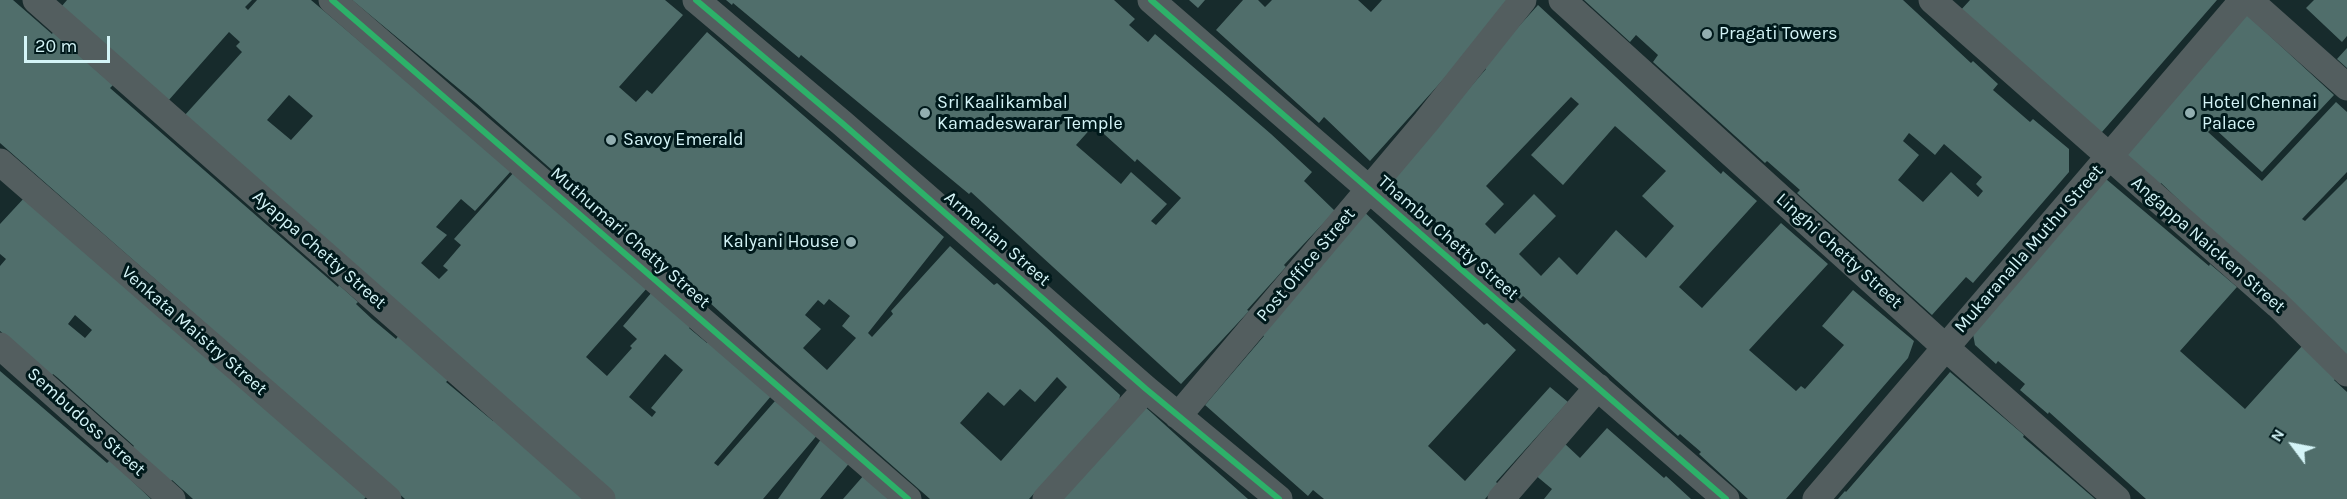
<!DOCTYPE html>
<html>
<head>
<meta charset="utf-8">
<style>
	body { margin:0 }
	#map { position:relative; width:2347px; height:499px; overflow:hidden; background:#172b2c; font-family:Karla,sans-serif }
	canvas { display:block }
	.north { position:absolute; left:2263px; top:415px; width:60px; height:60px; -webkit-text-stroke:4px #00191b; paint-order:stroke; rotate:302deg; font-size:16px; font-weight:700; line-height:24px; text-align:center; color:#d4f4f7 }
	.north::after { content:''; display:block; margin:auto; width:21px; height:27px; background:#d4f4f7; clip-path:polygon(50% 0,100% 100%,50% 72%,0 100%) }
	.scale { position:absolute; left:24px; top:36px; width:86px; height:27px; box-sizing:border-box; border:3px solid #d4f4f7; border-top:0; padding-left:8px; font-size:18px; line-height:21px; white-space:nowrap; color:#d4f4f7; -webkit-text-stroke:4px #00191b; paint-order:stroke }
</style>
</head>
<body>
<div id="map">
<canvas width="2347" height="499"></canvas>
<div class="north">N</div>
<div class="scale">20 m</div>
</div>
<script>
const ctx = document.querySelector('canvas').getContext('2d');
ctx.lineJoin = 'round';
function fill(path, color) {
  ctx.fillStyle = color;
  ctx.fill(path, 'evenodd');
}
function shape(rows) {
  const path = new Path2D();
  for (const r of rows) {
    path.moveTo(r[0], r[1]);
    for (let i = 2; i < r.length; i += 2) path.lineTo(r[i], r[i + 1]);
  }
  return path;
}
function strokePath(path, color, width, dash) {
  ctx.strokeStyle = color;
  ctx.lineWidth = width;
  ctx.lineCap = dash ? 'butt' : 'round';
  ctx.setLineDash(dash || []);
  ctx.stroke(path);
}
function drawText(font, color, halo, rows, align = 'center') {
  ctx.font = font + ' Karla,sans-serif';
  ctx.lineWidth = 6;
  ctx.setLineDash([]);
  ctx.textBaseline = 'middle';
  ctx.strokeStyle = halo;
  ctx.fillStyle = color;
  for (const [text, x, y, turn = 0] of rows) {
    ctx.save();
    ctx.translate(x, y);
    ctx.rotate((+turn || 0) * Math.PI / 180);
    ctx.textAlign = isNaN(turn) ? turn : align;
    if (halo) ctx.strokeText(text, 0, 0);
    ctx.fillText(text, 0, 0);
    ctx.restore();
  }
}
fill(shape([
	[0,0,13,0,52,34,53,32,113,85,110,88,338,287,339,285,358,302,356,304,372,319,396,339,399,335,449,379,446,382,493,421,496,418,585,499,405,499,0,143],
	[67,0,252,0,245,7,248,10,257,0,311,0,512,170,475,211,461,199,436,227,447,235,421,263,439,279,448,270,443,266,461,245,454,239,515,171,648,287,586,357,607,376,632,348,630,346,637,339,623,326,652,292,692,324,689,328,707,343,710,339,772,395,714,463,718,466,775,401,819,433,763,499,614,499,184,116,242,52,236,46,240,42,229,32,168,101,61,7],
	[289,95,313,116,291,140,267,120],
	[665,354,683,370,651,408,656,412,652,417,629,397],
	[352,0,665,0,683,15,619,87,636,102,647,90,652,94,707,32,944,237,868,333,872,337,893,314,891,311,950,246,994,285,997,283,1046,327,1120,395,1119,402,1029,499,930,499,768,356,650,248,646,253,476,103],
	[829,299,850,316,842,326,856,338,827,370,803,348,821,329,805,315,818,300,824,305],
	[1057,377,1067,387,1001,461,960,423,988,392,1004,406,1020,389,1035,402],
	[726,0,1114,0,1135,19,1129,25,1148,42,1155,34,1271,134,1312,172,1304,181,1335,211,1284,265,1286,267,1247,310,1249,311,1181,384,971,192,969,194,801,55,799,58,733,3,732,5],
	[1094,125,1135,162,1137,159,1181,198,1156,225,1151,221,1167,204,1131,172,1121,184,1076,145],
	[1189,0,1205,0,1198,8],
	[1243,0,1258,0,1265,7,1272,0,1358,0,1371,12,1382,0,1509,0,1503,13,1370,161,1324,117,1319,123,1216,30],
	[1584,0,1903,0,1971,63,1973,61,1998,84,1993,90,2030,122,2033,119,2069,149,2069,172,1973,283,1966,277,1932,315,1797,193,1800,190,1767,161,1765,163,1653,62,1658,55,1636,35,1630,42],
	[1909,133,1935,155,1944,144,1982,177,1976,184,1983,191,1978,197,1951,172,1923,202,1898,180,1919,155,1903,141],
	[1970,0,2217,0,2102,132,2097,131,1959,12],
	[2314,0,2347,0,2347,36,2342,42,2306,8],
	[1538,5,1721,174,1723,171,1757,201,1679,287,1702,308,1781,223,1828,264,1749,350,1796,391,1801,386,1805,389,1844,345,1822,326,1853,290,1914,341,1908,358,1786,499,1748,499,1699,454,1701,452,1680,434,1678,436,1523,296,1520,299,1393,183,1396,180,1392,177,1486,69,1483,66],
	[1571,97,1579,104,1531,155,1563,185,1615,126,1666,171,1642,196,1674,226,1646,258,1616,230,1577,275,1559,257,1541,276,1519,254,1556,216,1534,194,1495,234,1485,224,1504,204,1486,186],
	[2244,12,2334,95,2262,172,2213,127,2208,132,2262,181,2336,102,2347,112,2347,172,2302,219,2305,221,2347,179,2347,361,2161,183,2159,186,2119,150],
	[2347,48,2347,68,2337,59],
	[2106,179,2209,266,2210,264,2237,287,2180,351,2245,409,2302,346,2337,377,2334,380,2347,392,2347,499,2146,499,2049,412,2048,414,2020,390,2025,384,1998,361,1996,364,1975,345,1973,334],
	[25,197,369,494,364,499,193,499,172,480,169,483,131,449,134,446,58,378,53,374,51,377,36,361,0,331,0,266,6,259,0,254,0,224],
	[75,315,92,330,85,338,68,324],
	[1359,207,1484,325,1487,323,1516,350,1428,446,1465,481,1550,387,1568,402,1496,482,1498,484,1485,499,1324,499,1313,490,1308,496,1205,405,1264,336,1258,331],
	[0,371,107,463,110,460,151,499,0,499],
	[1950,372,2024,435,2023,437,2095,499,1838,499,1845,491,1846,492],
	[1142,404,1196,453,1248,499,1056,499],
	[1607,428,1664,478,1666,476,1691,499,1544,499,1552,489,1534,474,1563,442,1580,458],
	[824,435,851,461,820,499,778,499],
	[864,475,892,499,843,499]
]), '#506e6b');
strokePath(shape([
	[36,0,602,499],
	[332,0,908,499],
	[696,0,842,123,1146,389,1279,499],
	[1151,0,1726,499],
	[1562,0,1945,347,2117,499],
	[1932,0,2278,305,2347,373],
	[2249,0,2347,87],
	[0,162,388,499],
	[0,346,172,499],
	[1178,416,1426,122,1523,0],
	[1046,499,1146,389],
	[1501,499,1598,387],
	[1816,499,2243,0]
]), '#535e5f', 27);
strokePath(shape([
	[332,0,908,499],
	[696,0,842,123,1146,389,1279,499],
	[1151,0,1726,499]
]), '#2db169', 6);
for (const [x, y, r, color] of [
	[1707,34,6,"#92aeb0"],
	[925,113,6,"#92aeb0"],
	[2190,113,6,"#92aeb0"],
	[611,140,6,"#92aeb0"],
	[851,242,6,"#92aeb0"]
]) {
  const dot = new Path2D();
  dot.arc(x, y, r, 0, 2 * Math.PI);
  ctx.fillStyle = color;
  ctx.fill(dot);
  strokePath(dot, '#00191b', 2);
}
drawText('18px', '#d4f4f7', '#00191b', [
	["Pragati Towers",1719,34],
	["Sri Kaalikambal",937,103],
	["Kamadeswarar Temple",937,124],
	["Hotel Chennai",2202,103],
	["Palace",2202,124],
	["Savoy Emerald",623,140],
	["Kalyani House",839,242,"right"]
], 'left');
drawText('18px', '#d4f4f7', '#00191b', [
	["Muthumari Chetty Street",630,238,41],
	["Thambu Chetty Street",1448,238,41],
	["Armenian Street",997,239,41],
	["Angappa Naicken Street",2208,245,41],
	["Mukaranalla Muthu Street",2029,249,-49],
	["Ayappa Chetty Street",319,250,41],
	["Linghi Chetty Street",1839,251,42],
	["Post Office Street",1306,265,-50],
	["Venkata Maistry Street",194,331,41],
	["Sembudoss Street",86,422,42]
]);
</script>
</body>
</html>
